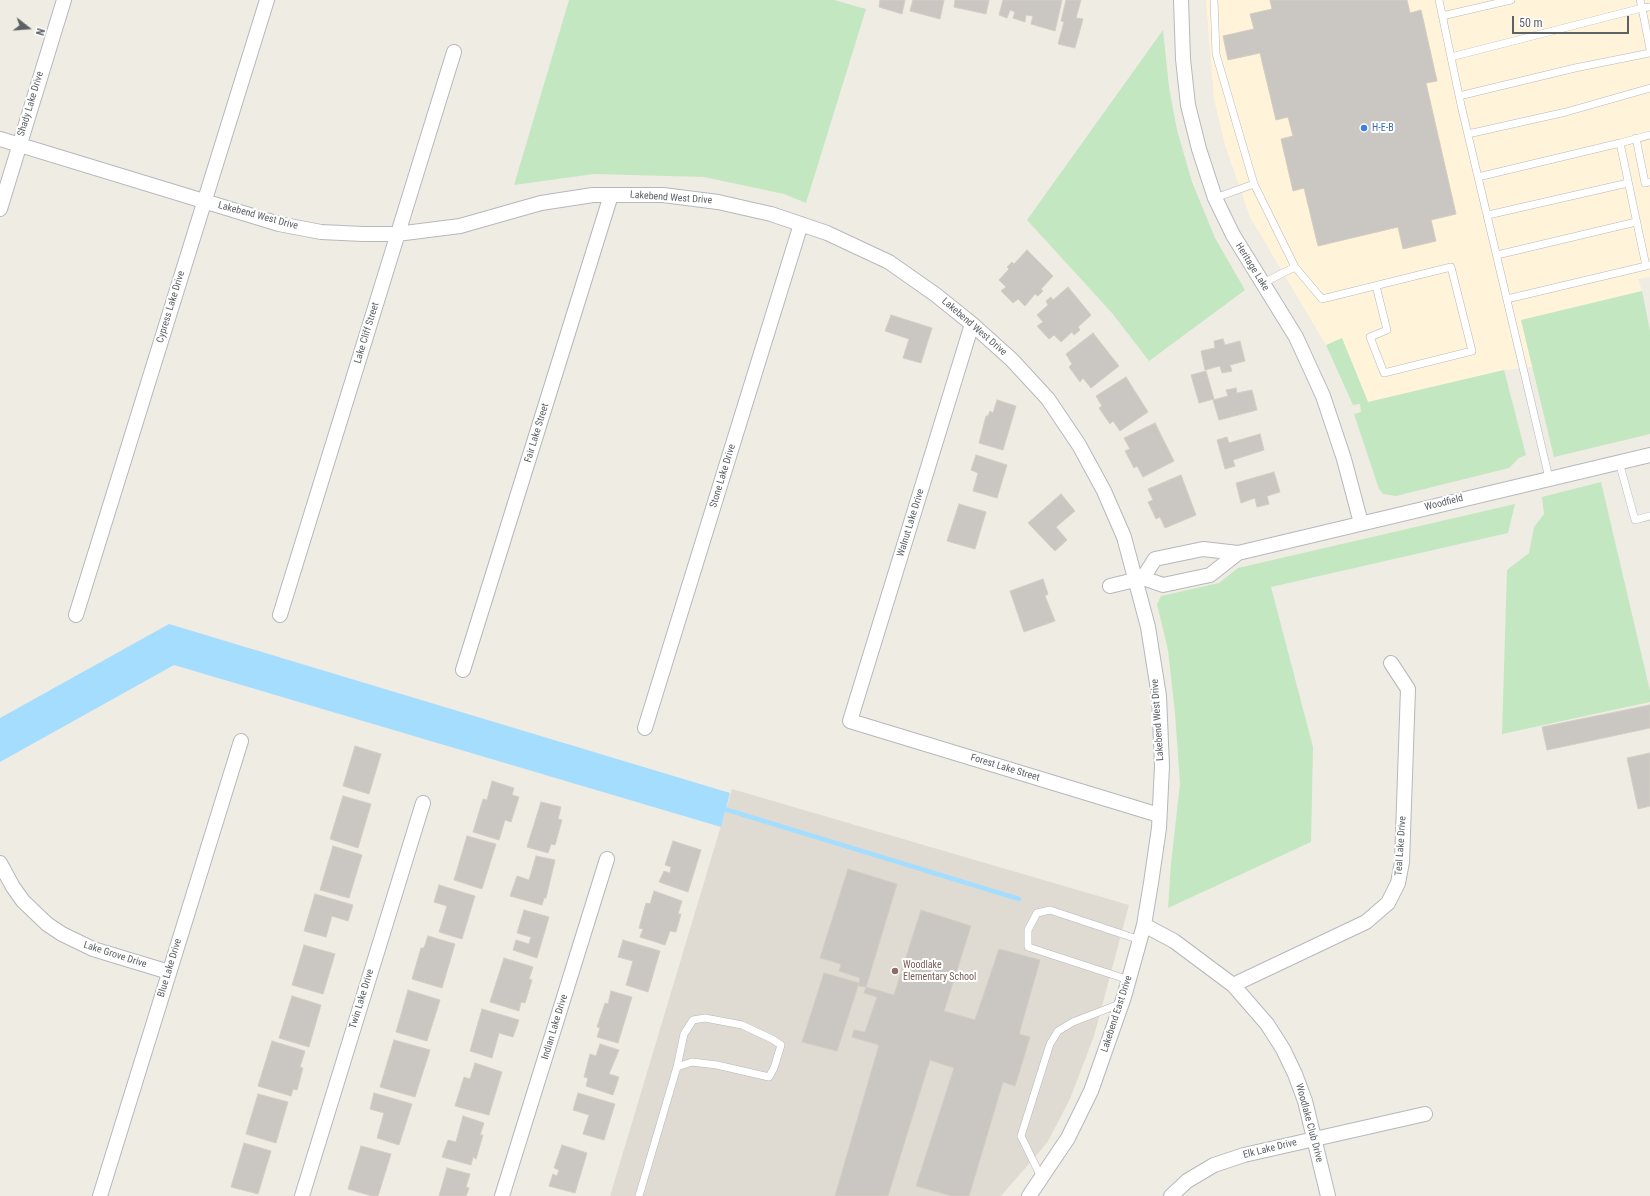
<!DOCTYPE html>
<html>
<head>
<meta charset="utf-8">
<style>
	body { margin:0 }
	#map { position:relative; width:1650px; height:1196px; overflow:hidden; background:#efece4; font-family:"Roboto Condensed",sans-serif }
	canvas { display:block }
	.north { position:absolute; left:8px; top:8px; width:40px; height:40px; -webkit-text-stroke:3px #fff; paint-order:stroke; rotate:107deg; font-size:11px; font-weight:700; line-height:16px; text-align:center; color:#5c6165 }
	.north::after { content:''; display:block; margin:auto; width:14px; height:18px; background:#5c6165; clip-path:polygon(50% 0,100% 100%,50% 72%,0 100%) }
	.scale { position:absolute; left:1512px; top:16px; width:117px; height:18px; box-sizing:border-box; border:2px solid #5c6165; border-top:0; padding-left:5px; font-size:12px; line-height:14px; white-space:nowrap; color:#5c6165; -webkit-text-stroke:3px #fff; paint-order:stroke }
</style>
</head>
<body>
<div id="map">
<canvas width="1650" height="1196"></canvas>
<div class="north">N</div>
<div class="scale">50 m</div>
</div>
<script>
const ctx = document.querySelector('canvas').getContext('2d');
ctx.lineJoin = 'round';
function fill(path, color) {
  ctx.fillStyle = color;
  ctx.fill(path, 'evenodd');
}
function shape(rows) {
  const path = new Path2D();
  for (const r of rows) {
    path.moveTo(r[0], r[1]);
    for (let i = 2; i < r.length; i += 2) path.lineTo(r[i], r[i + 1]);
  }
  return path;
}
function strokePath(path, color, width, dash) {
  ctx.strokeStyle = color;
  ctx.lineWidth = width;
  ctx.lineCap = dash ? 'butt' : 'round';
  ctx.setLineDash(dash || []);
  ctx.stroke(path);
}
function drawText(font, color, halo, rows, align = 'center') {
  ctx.font = font + ' "Roboto Condensed",sans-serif';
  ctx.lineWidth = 4;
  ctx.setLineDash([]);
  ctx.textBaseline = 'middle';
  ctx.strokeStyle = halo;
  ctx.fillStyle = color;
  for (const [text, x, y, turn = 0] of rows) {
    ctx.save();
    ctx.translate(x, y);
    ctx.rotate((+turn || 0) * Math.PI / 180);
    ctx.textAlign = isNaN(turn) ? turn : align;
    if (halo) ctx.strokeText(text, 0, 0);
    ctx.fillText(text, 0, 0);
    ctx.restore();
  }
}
fill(shape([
	[1206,0,1650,0,1650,277,1638,279,1642,291,1521,320,1532,367,1504,370,1368,402,1342,338,1326,345,1250,217,1225,145,1214,99]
]), '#fff4da');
fill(shape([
	[732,789,1129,905,1094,1036,1070,1099,1047,1143,1001,1196,610,1196]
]), '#dfdbd2');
fill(shape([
	[569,0,834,0,866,9,806,203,784,194,704,177,594,174,514,185],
	[1163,30,1169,87,1177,130,1192,182,1215,238,1245,290,1149,361,1112,313,1027,220],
	[1642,291,1650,331,1650,434,1554,457,1521,320],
	[1342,338,1368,402,1504,370,1526,455,1519,458,1509,468,1396,496,1383,494,1379,489,1354,414,1361,412,1360,404,1353,405,1326,345],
	[1601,482,1650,691,1650,702,1502,734,1507,570,1529,553,1534,527,1544,514,1542,497],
	[1515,504,1508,533,1271,587,1313,747,1311,842,1168,908,1171,864,1180,784,1175,713,1168,650,1157,604,1161,596,1219,583,1238,568]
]), '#c3e7c0');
fill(shape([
	[169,624,730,793,721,827,174,665,0,762,0,718]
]), '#a5ddff');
strokePath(shape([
	[721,808,1019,899]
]), '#a5ddff', 4.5);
const building = shape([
	[880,0,905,0,902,14,879,7,880,0],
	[913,0,944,0,940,19,910,11,913,0],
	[955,0,989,0,986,14,954,7,955,0],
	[1003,0,1062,0,1055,31,1031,24,1033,16,1026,15,1025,22,1013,18,1015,12,1010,10,1007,18,999,15,1003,0],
	[1066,0,1081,0,1076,18,1083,19,1075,48,1058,44,1064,22,1061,21,1066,0],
	[1270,0,1407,0,1410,13,1421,10,1437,81,1426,83,1456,214,1431,220,1436,241,1403,249,1398,227,1318,246,1304,188,1293,191,1281,139,1293,136,1288,117,1276,120,1260,53,1228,60,1223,36,1254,29,1250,14,1272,9,1270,0],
	[1027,250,1053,276,1041,289,1043,291,1038,296,1035,294,1025,306,1018,299,1013,303,1001,291,1006,287,999,280,1009,269,1007,267,1012,262,1014,264,1027,250],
	[1068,287,1091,315,1078,327,1080,330,1074,335,1072,332,1061,342,1054,335,1049,339,1037,326,1043,322,1037,315,1048,305,1046,301,1051,297,1053,300,1068,287],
	[891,315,932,328,921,363,903,358,909,339,885,331,891,315],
	[1093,333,1119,366,1091,388,1083,378,1080,382,1069,367,1072,364,1066,354,1093,333],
	[1223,339,1225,345,1240,341,1245,361,1230,365,1232,371,1222,373,1220,366,1205,370,1201,351,1215,348,1214,341,1223,339],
	[1206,371,1214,399,1199,403,1191,375,1206,371],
	[1126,377,1148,412,1120,431,1113,421,1110,424,1099,408,1102,406,1096,396,1126,377],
	[1236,388,1237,393,1252,390,1257,410,1219,420,1213,400,1228,396,1226,390,1236,388],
	[997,400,1016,406,1003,450,979,443,986,416,988,416,990,411,993,413,997,400],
	[1155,423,1174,461,1143,477,1137,466,1134,468,1125,451,1130,449,1124,438,1155,423],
	[1260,434,1264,450,1233,460,1235,466,1225,469,1217,440,1227,437,1229,443,1260,434],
	[976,455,1007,465,997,498,973,491,978,473,971,470,976,455],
	[1274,472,1280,492,1267,496,1269,504,1257,507,1255,498,1241,503,1236,483,1274,472],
	[1181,475,1196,515,1165,528,1160,517,1156,519,1148,502,1153,500,1148,489,1181,475],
	[1061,494,1075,511,1056,527,1067,540,1055,551,1028,523,1061,494],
	[959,504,986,512,975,549,947,541,959,504],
	[1043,579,1048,594,1045,596,1055,621,1024,632,1010,591,1043,579],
	[1650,705,1650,728,1547,750,1542,727,1650,705],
	[355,746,381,754,369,794,343,786,355,746],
	[1650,753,1650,806,1638,809,1627,758,1650,753],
	[492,781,514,788,512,795,519,797,511,822,505,820,499,840,473,832,483,799,487,800,492,781],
	[343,796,371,804,358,848,330,839,343,796],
	[541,802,561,807,558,819,562,820,555,845,551,844,548,853,527,847,541,802],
	[467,836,496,844,482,889,454,880,467,836],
	[673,841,701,850,688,892,659,882,664,871,670,873,671,867,665,865,673,841],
	[333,846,362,855,349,898,320,890,333,846],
	[536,856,555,860,546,898,544,898,542,905,510,896,517,876,529,880,536,856],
	[848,869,897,884,866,987,858,986,860,978,839,971,841,964,820,958,848,869],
	[439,885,475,896,462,939,439,932,447,906,434,902,439,885],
	[654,891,682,901,678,914,681,914,676,932,670,931,665,945,640,937,643,929,639,928,646,903,650,904,654,891],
	[315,894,353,905,348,921,332,916,326,937,304,931,315,894],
	[524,910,549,917,537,958,513,950,516,940,529,944,531,937,517,933,524,910],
	[921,910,971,926,944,1011,975,1020,999,949,1040,960,1019,1034,1030,1037,1015,1086,1003,1082,969,1196,952,1196,916,1186,954,1068,930,1060,888,1196,835,1196,879,1045,852,1037,854,1030,865,1032,877,997,864,993,866,987,894,995,921,910],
	[428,936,455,944,442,988,412,979,421,948,424,948,428,936],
	[623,940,660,951,648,992,626,985,633,961,618,957,623,940],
	[304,945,335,954,323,994,292,985,304,945],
	[504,958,533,967,529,979,532,980,525,1003,521,1002,519,1011,490,1002,504,958],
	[824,973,859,983,837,1051,802,1042,824,973],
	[408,990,440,1000,427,1041,396,1032,408,990],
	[611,991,632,997,618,1043,597,1037,600,1028,597,1027,605,1003,608,1004,611,991],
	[292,996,321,1005,309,1047,279,1038,292,996],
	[482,1009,519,1020,513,1037,499,1033,492,1058,470,1051,482,1009],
	[394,1040,430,1050,415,1097,380,1087,394,1040],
	[272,1041,305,1051,300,1067,303,1068,297,1090,293,1089,291,1096,258,1086,272,1041],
	[600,1044,619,1050,609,1074,619,1077,613,1095,586,1086,588,1078,584,1077,590,1054,596,1056,600,1044],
	[475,1063,502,1072,489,1115,455,1106,464,1077,470,1079,475,1063],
	[374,1093,412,1104,399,1145,377,1138,384,1113,370,1109,374,1093],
	[578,1093,615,1104,604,1140,583,1134,589,1115,573,1110,578,1093],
	[258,1094,288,1102,276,1143,246,1134,258,1094],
	[463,1116,484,1123,480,1135,483,1135,476,1159,473,1157,471,1165,442,1157,448,1140,456,1142,463,1116],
	[244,1143,271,1151,258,1194,231,1187,244,1143],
	[562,1145,587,1153,575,1193,549,1186,553,1174,557,1176,559,1170,554,1168,562,1145],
	[361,1146,391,1154,378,1196,372,1196,348,1189,361,1146],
	[447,1168,470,1174,466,1187,469,1188,466,1196,439,1196,447,1168]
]);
fill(building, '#cac7c2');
strokePath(building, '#d4cdc3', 1);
const lane = shape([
	[1214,0,1216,54,1254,184,1295,267,1322,299,1451,267,1472,351,1384,373,1370,337,1387,330,1376,286],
	[1439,0,1461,105,1549,478],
	[1640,0,1642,8,1650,7],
	[1442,16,1511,0],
	[1451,57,1642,8,1650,49],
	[1459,96,1575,68,1650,53],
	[1468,134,1566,112,1650,88],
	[1650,135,1620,143,1646,266,1650,265],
	[1636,138,1645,183,1650,182],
	[1478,177,1620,143],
	[1215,198,1254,184],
	[1488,215,1628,183],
	[1497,255,1636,222],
	[1263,283,1295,267],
	[1507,299,1646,266],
	[1619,462,1635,520,1650,516],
	[1129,980,1028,947,1028,930,1037,913,1050,910,1140,940],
	[1042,1179,1021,1136,1050,1044,1058,1031,1073,1022,1122,1003],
	[639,1196,677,1067,684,1034,693,1020,705,1018,742,1025,772,1039,781,1045,774,1068,769,1077,717,1065,692,1062,677,1067]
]);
const street = shape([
	[1181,0,1183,59,1188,105,1199,149,1215,198,1233,235,1296,337,1323,396,1344,459,1361,523],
	[0,139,279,224,321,232,363,234,397,234,460,226,541,203,593,195,663,195,718,202,771,214,827,233,889,262,936,295,972,324,1012,360,1048,399,1079,445,1104,491,1124,537,1148,627,1159,696,1162,766,1159,828,1151,883,1144,925,1124,997,1091,1091,1068,1138,1029,1196],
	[0,209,64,0],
	[972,324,850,721,1159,815],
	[1143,578,1155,559,1203,549,1238,553,1650,455],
	[1143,578,1163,585,1210,575,1238,553],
	[1110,586,1143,578],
	[76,615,267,0],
	[280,615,454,52],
	[463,670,611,195],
	[645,728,801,224],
	[0,863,13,887,23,901,47,924,62,934,93,949,169,972],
	[1144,925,1174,941,1233,985,1267,1024,1283,1049,1295,1074,1305,1101,1328,1196],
	[1233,985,1366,922,1388,903,1398,883,1402,862,1408,689,1391,663],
	[100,1196,241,741],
	[302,1196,423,803],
	[502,1196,607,859],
	[1171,1196,1187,1181,1214,1165,1244,1155,1425,1114]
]);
strokePath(lane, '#b5b8bc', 8);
strokePath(street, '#b5b8bc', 16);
strokePath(lane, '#fff', 7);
strokePath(street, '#fff', 14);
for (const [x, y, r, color] of [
	[1364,128,4,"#3f7fe0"],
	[895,971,4,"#8d6e63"]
]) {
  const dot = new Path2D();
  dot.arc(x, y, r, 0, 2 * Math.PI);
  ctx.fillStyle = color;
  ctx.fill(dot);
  strokePath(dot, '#fff', 1.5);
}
drawText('10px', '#5c6165', '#fff', [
	["Shady Lake Drive",31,104,-73],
	["Lakebend West Drive",671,198,4],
	["Lakebend West Drive",258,216,15],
	["Heritage Lake",1252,267,58],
	["Cypress Lake Drive",171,307,-73],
	["Lakebend West Drive",974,327,41],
	["Lake Cliff Street",367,333,-73],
	["Fair Lake Street",537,433,-73],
	["Stone Lake Drive",723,476,-73],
	["Woodfield",1444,503,-14],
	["Walnut Lake Drive",911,523,-73],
	["Lakebend West Drive",1158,720,-94],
	["Forest Lake Street",1005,768,17],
	["Teal Lake Drive",1401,846,-86],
	["Lake Grove Drive",115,955,18],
	["Blue Lake Drive",170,968,-73],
	["Twin Lake Drive",362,999,-73],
	["Lakebend East Drive",1117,1014,-72],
	["Indian Lake Drive",555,1027,-73],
	["Woodlake Club Drive",1309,1123,75],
	["Elk Lake Drive",1270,1149,-14]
]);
drawText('10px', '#366cbe', '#fff', [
	["H-E-B",1372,128]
], 'left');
drawText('10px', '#785e54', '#fff', [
	["Woodlake",903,965],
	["Elementary School",903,977]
], 'left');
</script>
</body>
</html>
